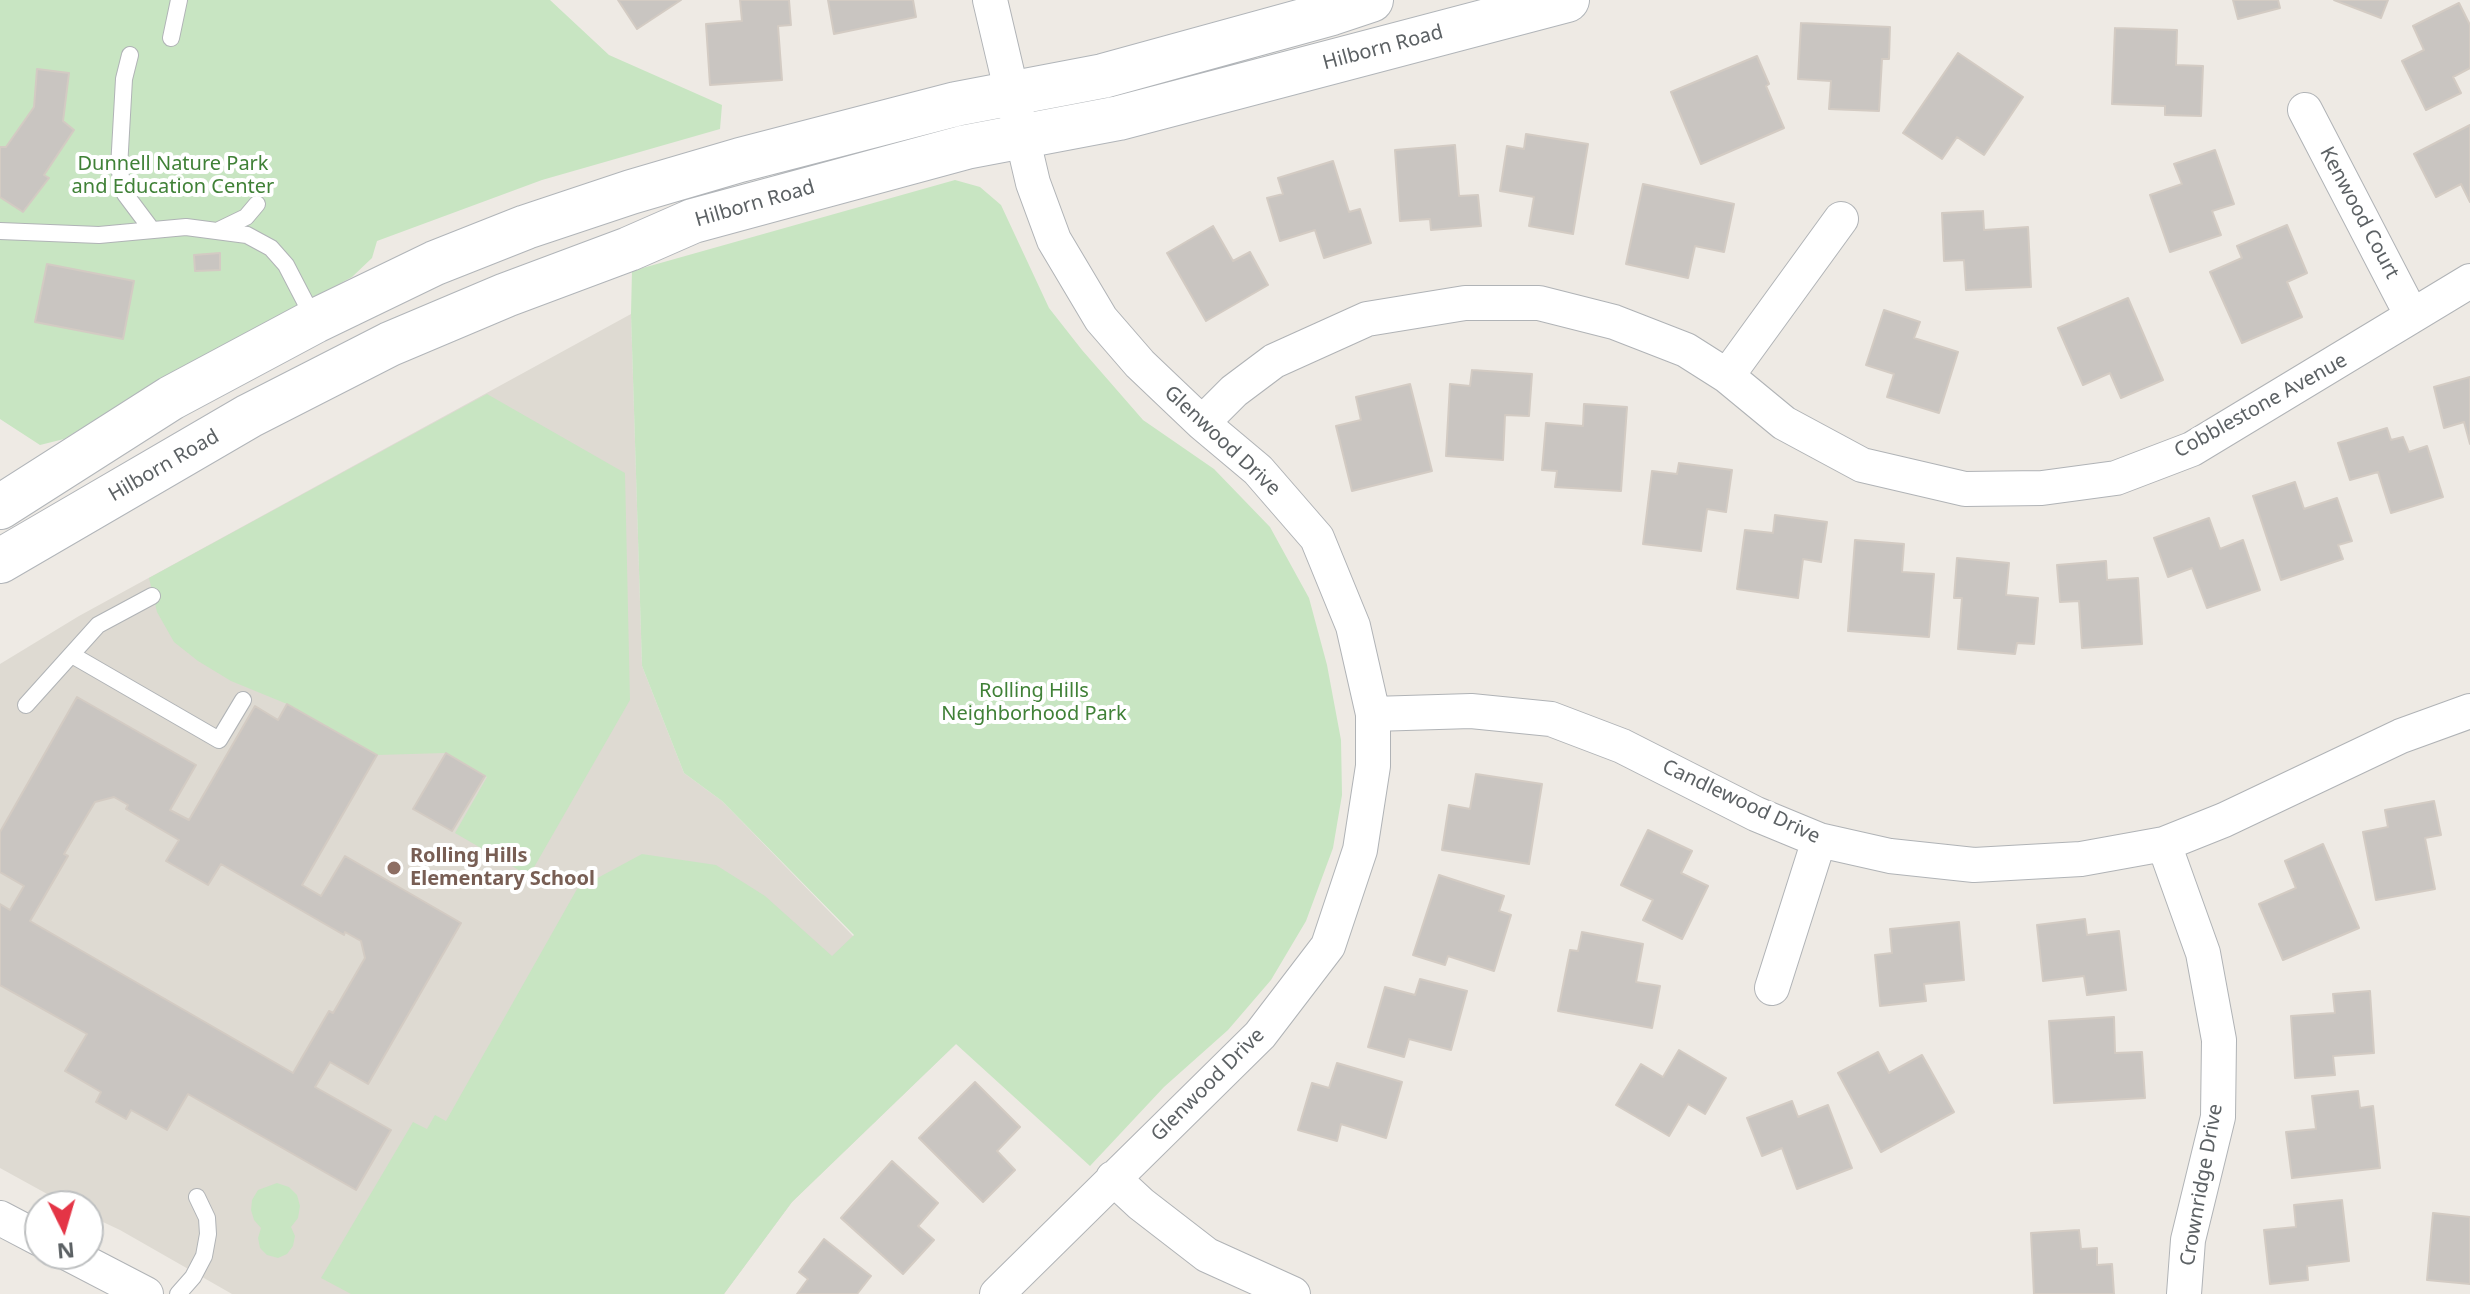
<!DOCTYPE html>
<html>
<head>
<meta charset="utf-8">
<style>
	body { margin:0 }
	#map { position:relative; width:2470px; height:1294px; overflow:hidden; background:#eeeae4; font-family:"Noto Sans",sans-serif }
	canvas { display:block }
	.north { position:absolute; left:24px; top:1190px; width:80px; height:80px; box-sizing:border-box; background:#fff; border:2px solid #bec0c1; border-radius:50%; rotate:175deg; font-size:22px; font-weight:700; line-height:32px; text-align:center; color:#5c6164 }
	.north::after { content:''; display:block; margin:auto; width:28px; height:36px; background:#e43546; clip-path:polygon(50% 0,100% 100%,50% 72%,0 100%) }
</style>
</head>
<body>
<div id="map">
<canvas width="2470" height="1294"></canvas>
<div class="north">N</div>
</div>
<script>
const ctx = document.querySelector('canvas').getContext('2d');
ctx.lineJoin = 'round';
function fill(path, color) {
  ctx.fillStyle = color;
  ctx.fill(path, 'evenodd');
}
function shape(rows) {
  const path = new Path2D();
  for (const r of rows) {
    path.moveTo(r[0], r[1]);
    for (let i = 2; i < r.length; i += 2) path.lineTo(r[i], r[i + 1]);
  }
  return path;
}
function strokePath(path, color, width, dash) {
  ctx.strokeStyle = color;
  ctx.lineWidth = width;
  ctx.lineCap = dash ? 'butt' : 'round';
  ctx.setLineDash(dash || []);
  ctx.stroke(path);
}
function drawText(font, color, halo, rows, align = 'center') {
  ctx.font = font + ' "Noto Sans",sans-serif';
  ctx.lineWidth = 8;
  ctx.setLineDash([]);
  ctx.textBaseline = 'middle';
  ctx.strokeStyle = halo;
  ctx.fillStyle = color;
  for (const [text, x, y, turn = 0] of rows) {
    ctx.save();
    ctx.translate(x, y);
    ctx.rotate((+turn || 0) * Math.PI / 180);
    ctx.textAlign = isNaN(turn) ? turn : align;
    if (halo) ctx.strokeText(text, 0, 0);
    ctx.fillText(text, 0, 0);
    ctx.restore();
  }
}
fill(shape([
	[631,314,642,666,684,773,722,801,957,1043,792,1202,724,1294,232,1294,120,1230,88,1215,88,1206,69,1206,0,1168,0,664,79,616]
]), '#dedad2');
fill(shape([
	[0,0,550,0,609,55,722,105,720,129,542,180,377,241,372,258,352,277,146,389,64,439,40,445,0,419],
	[955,180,980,187,1001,205,1049,308,1082,350,1143,420,1214,469,1270,527,1309,598,1327,665,1341,740,1342,795,1333,848,1306,921,1271,980,1228,1030,1164,1087,1090,1166,956,1044,792,1202,724,1294,351,1294,321,1278,413,1122,427,1129,435,1115,446,1121,577,889,642,854,716,865,765,896,832,956,854,935,722,801,684,773,642,666,631,314,632,271],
	[487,394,625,473,630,700,529,876,455,833,487,777,446,753,377,755,287,704,231,681,198,661,174,642,157,612,149,578],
	[277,1183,289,1187,297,1195,300,1206,298,1218,291,1227,295,1236,293,1246,287,1254,278,1258,267,1255,260,1248,258,1238,261,1228,254,1220,251,1210,252,1200,258,1190]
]), '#c8e5c2');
const building = shape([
	[618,0,681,0,637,29,618,0],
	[740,0,789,0,791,25,778,26,782,80,710,85,706,24,742,21,740,0],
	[828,0,913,0,916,17,834,34,828,0],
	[2233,0,2278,0,2280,8,2238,19,2233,0],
	[2334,0,2388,0,2381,18,2334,0],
	[2459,3,2470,25,2470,68,2453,77,2461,93,2426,110,2402,61,2424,50,2413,26,2459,3],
	[1801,23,1890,27,1889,59,1882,59,1879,111,1829,109,1831,81,1798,79,1801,23],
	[2115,28,2177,30,2176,65,2203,66,2201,116,2165,115,2165,106,2112,104,2115,28],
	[1958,53,2023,97,1984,155,1957,137,1942,159,1903,133,1958,53],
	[1757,56,1769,84,1766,86,1784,128,1701,164,1671,92,1757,56],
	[37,69,69,73,63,121,74,130,44,175,49,178,23,212,0,197,0,147,6,147,34,107,37,69],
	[2470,125,2470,202,2461,184,2436,197,2414,154,2470,125],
	[1526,134,1588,144,1573,234,1529,226,1534,197,1500,191,1507,146,1524,149,1526,134],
	[1455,145,1459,196,1478,195,1481,226,1431,230,1430,219,1400,221,1395,150,1455,145],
	[2215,150,2234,204,2212,211,2221,235,2170,252,2150,195,2182,184,2174,164,2215,150],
	[1333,161,1349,212,1360,209,1371,243,1324,258,1315,230,1280,241,1267,198,1283,194,1278,178,1333,161],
	[1643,184,1734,204,1724,252,1695,246,1688,278,1626,264,1643,184],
	[1983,211,1984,230,2028,227,2031,287,1966,290,1964,260,1944,261,1942,213,1983,211],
	[2287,225,2307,273,2287,282,2302,317,2242,343,2210,272,2242,258,2237,246,2287,225],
	[1213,226,1233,261,1250,252,1268,285,1206,321,1167,253,1213,226],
	[220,253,220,270,195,271,194,255,220,253],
	[47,264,134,281,123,339,35,322,47,264],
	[2128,298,2163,380,2121,398,2110,373,2083,385,2058,328,2128,298],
	[1884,310,1920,322,1914,338,1958,352,1939,413,1887,397,1894,374,1866,365,1884,310],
	[1472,370,1532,374,1529,416,1505,415,1503,460,1446,456,1450,384,1470,386,1472,370],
	[2470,377,2470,444,2464,422,2444,428,2434,387,2470,377],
	[1410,384,1432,471,1352,491,1336,426,1361,420,1356,397,1410,384],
	[1584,404,1627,407,1621,491,1555,487,1557,471,1542,470,1546,423,1583,426,1584,404],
	[2387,428,2391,440,2403,437,2409,452,2427,446,2443,497,2391,513,2378,472,2350,480,2338,443,2387,428],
	[1679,463,1732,470,1726,512,1707,509,1701,551,1643,544,1652,471,1677,474,1679,463],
	[2295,482,2304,509,2337,498,2352,541,2338,545,2343,559,2281,580,2253,496,2295,482],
	[1775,515,1827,522,1821,562,1803,559,1798,598,1737,589,1745,530,1773,533,1775,515],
	[2209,518,2220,549,2243,540,2260,590,2207,608,2192,568,2168,577,2154,538,2209,518],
	[1855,540,1904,544,1902,572,1934,574,1929,637,1848,631,1855,540],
	[1957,558,2009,563,2006,595,2038,598,2034,644,2017,643,2015,654,1958,649,1962,598,1954,598,1957,558],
	[2106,561,2107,580,2138,578,2142,644,2082,648,2079,601,2060,602,2057,565,2106,561],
	[77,697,196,765,170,810,189,820,255,706,278,720,287,704,377,755,302,885,321,896,345,856,461,923,368,1084,330,1062,315,1087,391,1130,356,1190,188,1094,167,1130,131,1110,126,1119,96,1102,101,1092,65,1071,87,1034,0,985,0,904,10,910,24,886,0,872,0,832,77,697],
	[114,797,128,805,126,809,179,840,166,861,208,885,221,864,344,935,345,932,361,941,365,958,333,1013,329,1011,293,1073,30,921,68,856,64,854,95,802,114,797],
	[446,753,485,776,452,831,413,809,446,753],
	[1476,774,1542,784,1529,864,1442,850,1449,805,1470,809,1476,774],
	[2434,801,2441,835,2425,838,2435,889,2376,900,2363,832,2388,827,2385,810,2434,801],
	[1648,830,1692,851,1681,873,1708,886,1682,939,1643,920,1653,900,1621,885,1648,830],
	[2323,844,2359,928,2283,960,2259,904,2296,888,2285,861,2323,844],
	[1439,875,1504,896,1499,911,1511,915,1494,971,1448,956,1445,965,1413,955,1439,875],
	[2085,919,2087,935,2119,931,2126,990,2087,995,2084,976,2043,981,2037,925,2085,919],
	[1959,922,1964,980,1924,984,1926,1001,1880,1006,1875,955,1892,953,1890,929,1959,922],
	[1582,932,1643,944,1636,982,1660,986,1652,1028,1558,1011,1570,950,1578,951,1582,932],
	[1420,979,1467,991,1451,1050,1409,1039,1404,1057,1368,1047,1385,987,1415,995,1420,979],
	[2370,991,2374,1053,2333,1056,2335,1075,2295,1078,2291,1016,2335,1013,2333,994,2370,991],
	[2114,1017,2115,1053,2142,1052,2145,1098,2054,1103,2049,1021,2114,1017],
	[1679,1050,1726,1078,1705,1114,1688,1104,1669,1136,1616,1105,1641,1064,1663,1077,1679,1050],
	[1878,1052,1889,1073,1922,1055,1954,1112,1881,1152,1838,1073,1878,1052],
	[1337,1063,1402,1082,1386,1138,1341,1124,1337,1141,1298,1130,1312,1083,1329,1088,1337,1063],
	[975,1082,1020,1127,997,1151,1015,1170,983,1202,919,1138,975,1082],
	[2358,1091,2360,1108,2373,1106,2380,1168,2292,1178,2286,1132,2316,1129,2312,1096,2358,1091],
	[1792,1101,1798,1117,1828,1105,1852,1168,1797,1189,1782,1148,1762,1156,1747,1118,1792,1101],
	[892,1161,938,1203,918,1226,934,1240,903,1274,841,1218,892,1161],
	[2342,1200,2349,1261,2307,1266,2308,1280,2270,1284,2264,1230,2296,1227,2294,1205,2342,1200],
	[2433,1213,2470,1217,2470,1284,2427,1280,2433,1213],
	[2079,1230,2081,1249,2097,1248,2097,1265,2112,1264,2114,1294,2034,1294,2031,1233,2079,1230],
	[824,1239,871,1276,857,1294,797,1294,808,1279,799,1272,824,1239]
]);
fill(building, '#c9c5c1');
strokePath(building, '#d3cbc3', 2);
const lane = shape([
	[171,38,179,0],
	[130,55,124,79,119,168,125,194,152,230],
	[219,230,246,217,257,204],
	[0,231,99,235,186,227,247,235,271,248,286,265,314,319],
	[72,655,219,740,243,700],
	[26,705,98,625,152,596],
	[178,1294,193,1277,204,1256,208,1234,207,1218,197,1197]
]);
const street = shape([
	[990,0,1033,183,1054,240,1101,319,1140,364,1202,423,1258,470,1317,538,1353,626,1373,714,1373,766,1360,850,1328,946,1260,1035,997,1294],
	[2305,110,2412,316],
	[1727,376,1841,219],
	[1202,423,1234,391,1274,361,1367,319,1465,303,1539,303,1614,322,1686,350,1727,376,1784,423,1862,465,1965,489,2042,488,2116,478,2192,449,2470,281],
	[1373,714,1471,711,1551,719,1622,746,1756,814,1819,840,1890,856,1974,865,2081,859,2164,844,2224,820,2401,736,2470,711],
	[2164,844,2203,953,2219,1040,2218,1117,2188,1240,2184,1294],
	[1772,988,1819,840],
	[1113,1178,1141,1204,1207,1255,1293,1294],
	[0,1218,40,1239],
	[69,1254,146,1294]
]);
const secondary = shape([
	[0,507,171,398,315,321,435,263,526,227,631,192,740,160,956,104,1103,76,1332,13,1371,0],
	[0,561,249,416,390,344,506,295,629,249,693,221,966,147,1119,118,1567,0]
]);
strokePath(lane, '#b0b3b6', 18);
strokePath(street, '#b0b3b6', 36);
strokePath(secondary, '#b1b5b9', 46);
strokePath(lane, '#fff', 16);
strokePath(street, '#fff', 34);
strokePath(secondary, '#fff', 44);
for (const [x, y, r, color] of [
	[394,868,8,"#8d6e63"]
]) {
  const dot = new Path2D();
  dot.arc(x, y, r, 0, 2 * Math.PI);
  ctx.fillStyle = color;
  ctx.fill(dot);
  strokePath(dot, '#fff', 3);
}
drawText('20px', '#5c6164', '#fff', [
	["Hilborn Road",1383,48,-15],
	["Hilborn Road",755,204,-16],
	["Kenwood Court",2359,213,62],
	["Cobblestone Avenue",2261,406,-29],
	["Glenwood Drive",1222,441,43],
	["Hilborn Road",164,466,-30],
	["Candlewood Drive",1741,802,25],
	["Glenwood Drive",1208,1085,-45],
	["Crownridge Drive",2202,1185,-80]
]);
drawText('20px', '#408137', '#fff', [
	["Dunnell Nature Park",173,164],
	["and Education Center",173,187],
	["Rolling Hills",1034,691],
	["Neighborhood Park",1034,714]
]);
drawText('bold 20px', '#785e54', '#fff', [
	["Rolling Hills",410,856],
	["Elementary School",410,879]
], 'left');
</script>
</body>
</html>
